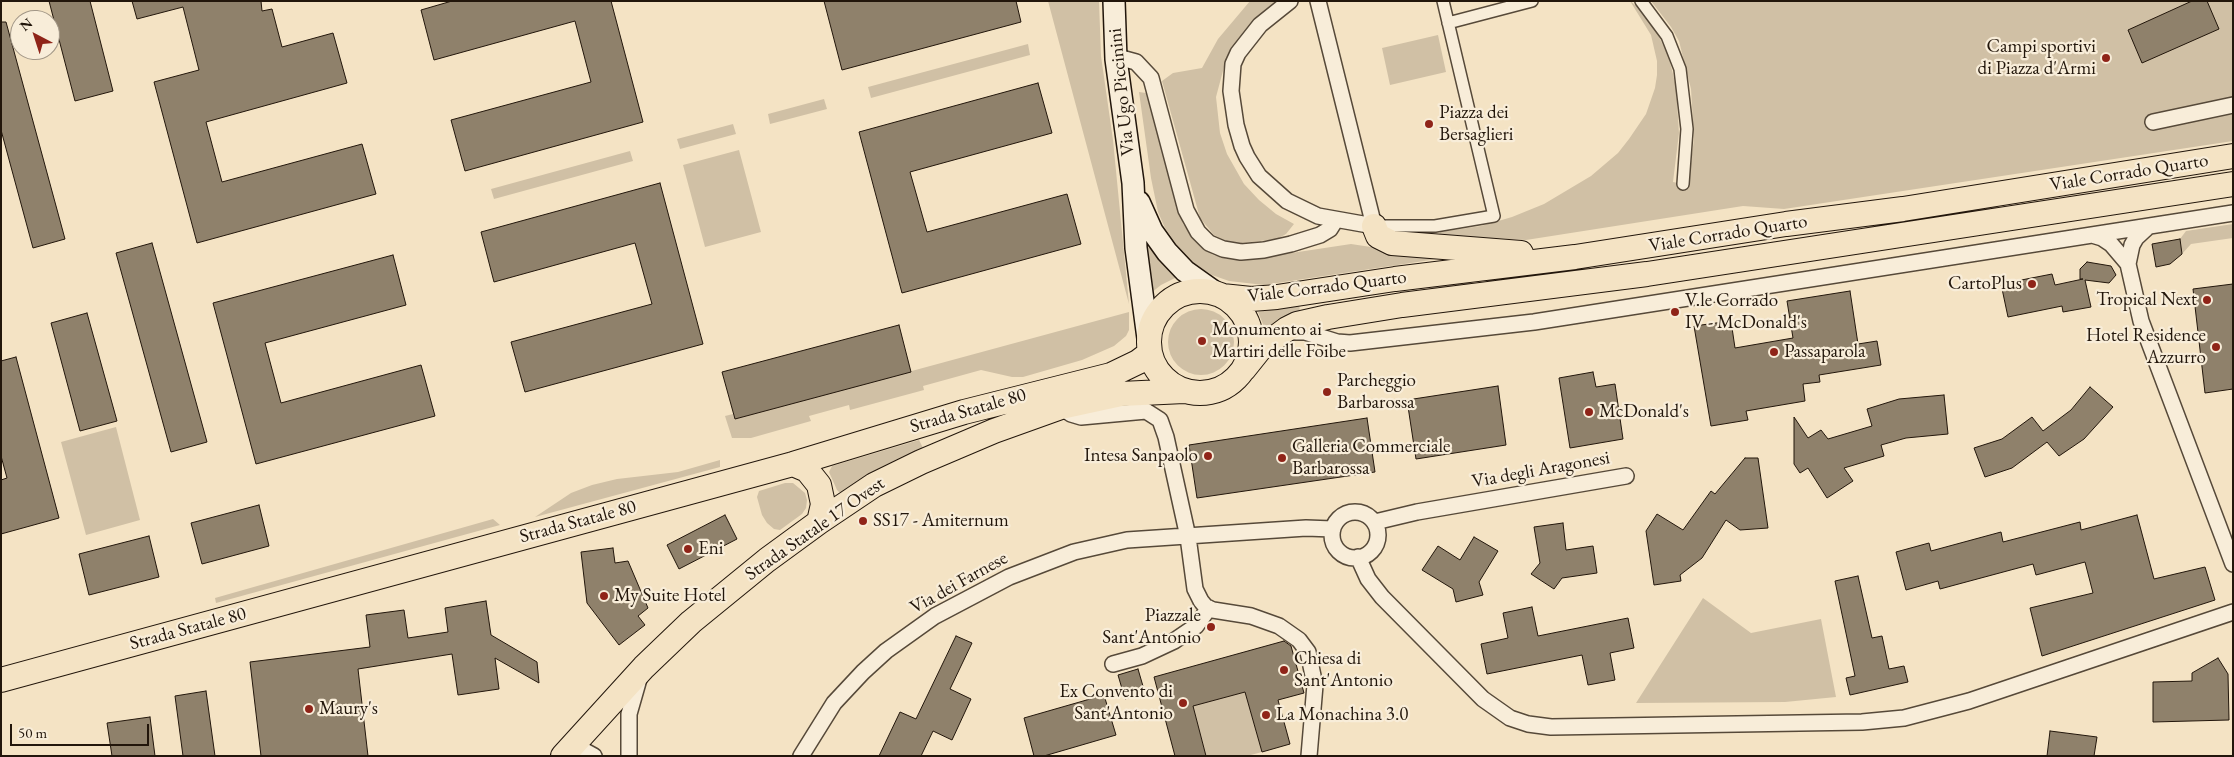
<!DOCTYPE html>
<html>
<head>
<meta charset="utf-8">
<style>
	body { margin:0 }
	#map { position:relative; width:2234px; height:757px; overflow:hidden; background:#f4e3c4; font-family:"EB Garamond",serif }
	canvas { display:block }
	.frame { position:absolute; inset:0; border:2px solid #22160b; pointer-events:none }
	.north { position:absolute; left:10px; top:10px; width:50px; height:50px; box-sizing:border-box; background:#f8edd9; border:1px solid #a29787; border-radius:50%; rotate:320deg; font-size:14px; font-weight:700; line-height:20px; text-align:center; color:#22160b }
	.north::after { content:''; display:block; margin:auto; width:18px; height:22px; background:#8f2418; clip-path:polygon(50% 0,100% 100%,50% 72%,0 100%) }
	.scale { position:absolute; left:10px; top:724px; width:139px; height:22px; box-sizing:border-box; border:2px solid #22160b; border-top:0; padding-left:6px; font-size:15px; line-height:18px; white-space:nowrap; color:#22160b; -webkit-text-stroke:4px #f8edd9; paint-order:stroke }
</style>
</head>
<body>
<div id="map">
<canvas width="2234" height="757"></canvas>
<div class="frame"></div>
<div class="north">N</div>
<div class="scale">50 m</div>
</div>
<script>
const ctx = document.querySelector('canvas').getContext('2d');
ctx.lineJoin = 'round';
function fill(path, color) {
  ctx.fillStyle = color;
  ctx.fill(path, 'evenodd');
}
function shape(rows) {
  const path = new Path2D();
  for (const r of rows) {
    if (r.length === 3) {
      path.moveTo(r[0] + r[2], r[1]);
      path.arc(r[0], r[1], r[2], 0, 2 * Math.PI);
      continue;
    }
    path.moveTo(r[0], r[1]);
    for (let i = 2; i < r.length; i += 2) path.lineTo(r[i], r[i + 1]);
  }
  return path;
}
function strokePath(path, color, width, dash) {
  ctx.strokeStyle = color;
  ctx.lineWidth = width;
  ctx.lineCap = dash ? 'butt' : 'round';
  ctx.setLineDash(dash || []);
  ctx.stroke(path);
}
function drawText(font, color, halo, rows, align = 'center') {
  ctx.font = font + ' "EB Garamond",serif';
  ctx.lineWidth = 4.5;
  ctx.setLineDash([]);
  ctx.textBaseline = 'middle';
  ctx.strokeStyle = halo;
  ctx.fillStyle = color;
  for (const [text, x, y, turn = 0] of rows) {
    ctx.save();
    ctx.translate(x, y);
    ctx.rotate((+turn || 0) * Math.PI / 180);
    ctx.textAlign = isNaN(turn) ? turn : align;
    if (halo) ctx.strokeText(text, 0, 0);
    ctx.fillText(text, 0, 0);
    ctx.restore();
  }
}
fill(shape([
	[1048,1,1099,1,1101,56,1113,140,1129,304],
	[1250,1,1279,1,1230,56,1224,67,1216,97,1220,133,1227,154,1244,184,1259,200,1276,214,1294,224,1286,234,1277,239,1233,244,1214,235,1200,218,1162,81,1173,73,1202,68,1218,39],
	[1630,1,1638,7,1654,27,1668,55,1672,70,1676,87,1679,133,1673,182,1688,185,1694,139,1691,89,1679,41,1671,27,1651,1,2233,1,2233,98,2155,128,2233,114,2233,141,1784,209,1743,206,1526,240,1439,235,1440,232,1481,226,1512,217,1544,204,1591,176,1618,153,1629,139,1646,114,1655,88,1657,75,1657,61,1651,35],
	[1438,35,1446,72,1390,85,1382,48],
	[1028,44,1030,55,871,98,868,87],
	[1139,92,1146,93,1149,98,1183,224,1201,247,1213,255,1228,259,1245,260,1351,244,1444,258,1264,285,1229,281,1212,275,1196,265,1183,254,1165,228,1158,212,1151,178],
	[824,99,827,109,770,124,768,114],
	[733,124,736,134,680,149,677,139],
	[739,150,761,232,705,247,683,165],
	[630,151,633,161,494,199,491,189],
	[2233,224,2233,238,2191,244,2182,254,2180,239,2186,231],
	[1150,247,1179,276,1161,285,1151,293,1147,248],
	[1299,305,1300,311,1281,317,1265,329,1258,312],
	[1201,342,33],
	[1129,312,1129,330,1126,336,1114,346,1082,360,1023,377,1012,377,981,370,923,386,924,390,850,410,849,405,809,416,811,421,751,438,732,438,725,416,733,414,735,419],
	[116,427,140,520,86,535,61,442],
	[919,440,923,448,844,492,839,492,837,490,829,472,832,466],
	[720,460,720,467,535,517,571,493,592,485,617,479,678,472],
	[785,483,793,483,805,493,807,500,806,508,802,514,780,530,774,529,767,523,762,515,757,497,759,491],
	[493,519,500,525,216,603,215,598],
	[1703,598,1751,633,1821,619,1836,697,1785,702,1636,703],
	[1245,692,1262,752,1247,756,1206,756,1193,706]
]), '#d0c0a5');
const building = shape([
	[49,1,90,1,113,91,75,101,49,1],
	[132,1,261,1,262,11,272,9,282,47,333,33,347,83,206,122,222,182,362,144,376,194,197,243,154,82,199,70,183,7,137,19,132,1],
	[452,1,611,1,643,122,465,171,451,120,591,82,575,21,434,60,421,10,452,1],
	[824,1,1016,1,1021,22,842,70,824,1],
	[2192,1,2207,1,2219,29,2142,63,2128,30,2192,1],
	[1,22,6,22,65,239,33,248,1,130,1,22],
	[1038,83,1052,133,910,172,927,232,1067,194,1081,244,902,293,859,132,1038,83],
	[660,183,703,344,525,392,511,342,652,304,635,243,494,282,481,232,660,183],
	[2180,239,2182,254,2170,264,2156,267,2152,244,2180,239],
	[152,243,207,442,171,452,116,253,152,243],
	[393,255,406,305,265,343,281,403,421,365,435,416,256,464,213,303,393,255],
	[2087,262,2111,266,2116,275,2109,283,2085,280,2091,307,2063,312,2062,306,2008,317,2001,284,2052,274,2055,285,2083,279,2080,279,2080,269,2087,262],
	[2233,284,2233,389,2205,393,2193,289,2233,284],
	[1850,291,1858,344,1877,341,1881,365,1819,375,1820,382,1803,384,1805,401,1746,411,1748,420,1711,426,1694,326,1731,321,1735,348,1793,338,1787,301,1850,291],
	[87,313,117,421,80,431,51,323,87,313],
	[899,325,911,372,735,419,722,372,899,325],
	[16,357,59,518,1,534,1,480,7,478,1,456,1,361,16,357],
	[1593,372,1596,387,1615,384,1623,439,1570,448,1559,378,1593,372],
	[1498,386,1506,445,1416,459,1407,400,1498,386],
	[2090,387,2113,407,2084,439,2059,456,2047,442,2012,468,1985,477,1974,448,2002,439,2032,417,2043,431,2071,410,2090,387],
	[1944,395,1948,434,1906,438,1881,445,1884,456,1844,468,1853,481,1827,498,1808,468,1800,473,1794,464,1794,417,1808,438,1821,430,1828,439,1872,426,1867,409,1899,399,1944,395],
	[1367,418,1375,472,1197,498,1189,445,1367,418],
	[1745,458,1758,458,1768,528,1740,530,1726,520,1702,558,1680,575,1681,581,1654,585,1646,531,1657,514,1683,530,1711,491,1715,494,1745,458],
	[259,505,269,546,202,564,191,523,259,505],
	[725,515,737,539,679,569,667,545,725,515],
	[2137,515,2154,579,2205,567,2215,600,2042,656,2030,608,2093,593,2085,562,2036,575,2033,564,1940,589,1938,581,1906,590,1896,552,1929,543,1931,551,2001,532,2003,542,2080,522,2081,530,2137,515],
	[1563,523,1566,550,1593,546,1597,573,1562,578,1554,589,1531,574,1540,563,1534,527,1563,523],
	[149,536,159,577,89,595,79,554,149,536],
	[1474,537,1498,551,1479,582,1483,595,1456,602,1453,589,1422,570,1438,546,1460,560,1474,537],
	[613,548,615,563,628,561,648,608,638,616,645,625,619,645,587,603,581,552,613,548],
	[1858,576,1872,638,1882,636,1889,669,1904,666,1908,682,1850,695,1846,678,1855,676,1835,581,1858,576],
	[486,601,491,635,537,662,539,683,495,658,499,689,458,695,452,654,358,669,368,756,261,756,250,662,370,647,366,615,404,610,408,638,448,632,445,608,486,601],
	[1532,607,1538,636,1628,618,1634,648,1610,653,1615,680,1588,685,1582,655,1487,674,1481,644,1508,638,1503,613,1532,607],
	[956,636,972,643,950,689,971,699,952,740,933,731,921,756,879,756,900,712,916,719,956,636],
	[1284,641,1291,646,1304,693,1278,700,1290,744,1262,752,1245,692,1193,706,1206,756,1175,756,1154,677,1284,641],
	[2218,658,2228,674,2229,720,2153,722,2153,682,2192,681,2192,673,2218,658],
	[1138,669,1145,693,1125,699,1118,675,1138,669],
	[206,691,215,756,183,756,175,696,206,691],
	[1104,695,1116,735,1044,756,1034,756,1024,718,1104,695],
	[150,717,155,756,112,756,107,723,150,717],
	[2050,731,2097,737,2094,756,2047,756,2050,731]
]);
fill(building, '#8f816b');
strokePath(building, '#22160b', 1);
const pedestrian = shape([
	[1641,1,1667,36,1680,69,1687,129,1683,184],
	[1448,23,1532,1],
	[1374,226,1435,226,1494,216,1443,1]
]);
const minor = shape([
	[1290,1,1260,25,1238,53,1233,64,1231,91,1236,125,1242,146,1247,157,1259,176,1287,201,1318,216,1374,226,1318,1],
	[1116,59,1125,59,1136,62,1151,78,1186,210,1198,232,1209,243,1223,249,1241,252,1264,250,1291,244,1320,235,1330,229,1335,221],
	[2153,122,2233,105],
	[2092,235,2102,238,2111,244,2128,264,2141,321,2233,564],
	[2128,264,2132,245,2136,238,2149,226],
	[1291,332,1305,332,1337,342,1350,343,1534,322,2233,213],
	[1061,407,1071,414,1081,417,1146,411,1160,420,1166,437,1188,537,1195,589,1201,601,1206,607,1213,610,1251,616,1279,626,1299,640,1308,652,1315,685,1309,756],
	[1355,535,23],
	[1375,522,1417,512,1626,476],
	[1358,557,1368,579,1382,597,1483,699,1510,718,1528,724,1551,727,1862,722,1904,718,1969,701,2233,612],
	[1113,664,1142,656,1174,641,1196,626,1209,608],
	[566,753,583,750,594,756],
	[629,756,629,714,639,679],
	[801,756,834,703,863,672,886,651,935,616,1009,577,1074,552,1127,540,1306,528,1333,529]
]);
const secondary = shape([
	[1114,1,1116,59,1133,183,1136,248,1149,346],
	[1139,202,1152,231,1167,252,1185,271,1216,293]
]);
const primary = shape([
	[1374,226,1378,236,1392,243,1521,253],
	[1200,342,51],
	[1222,296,1251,299,1277,297,1395,279,1575,257,1786,224,1903,209,2233,156],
	[1244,369,1260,349,1287,329,1297,324,1328,317,1402,305,1647,274,2233,184],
	[793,464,807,470,819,485,823,504,819,522],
	[1,680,793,464,964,412,1111,375,1138,362,1150,353],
	[563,756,644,667,691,622,767,560,819,522,874,485,921,462,994,431,1061,407,1121,394,1184,391]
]);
strokePath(pedestrian, '#564939', 14);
strokePath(minor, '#564939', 18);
strokePath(secondary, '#22160b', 24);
strokePath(primary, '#22160b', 26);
strokePath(pedestrian, '#f8edd9', 11);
strokePath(minor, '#f8edd9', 15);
strokePath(secondary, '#f8edd9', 21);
strokePath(primary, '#f4e3c4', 24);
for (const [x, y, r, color] of [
	[2106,58,5,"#8f2418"],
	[1429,124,5,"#8f2418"],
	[2032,284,5,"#8f2418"],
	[2207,300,5,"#8f2418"],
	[1675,312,5,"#8f2418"],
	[1202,341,5,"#8f2418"],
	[2216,347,5,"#8f2418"],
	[1774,352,5,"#8f2418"],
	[1327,392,5,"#8f2418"],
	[1589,412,5,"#8f2418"],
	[1208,456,5,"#8f2418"],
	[1282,458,5,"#8f2418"],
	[863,521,5,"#8f2418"],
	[688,549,5,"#8f2418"],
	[604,596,5,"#8f2418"],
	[1211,627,5,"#8f2418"],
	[1284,670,5,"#8f2418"],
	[1183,703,5,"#8f2418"],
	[309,709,5,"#8f2418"],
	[1266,715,5,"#8f2418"]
]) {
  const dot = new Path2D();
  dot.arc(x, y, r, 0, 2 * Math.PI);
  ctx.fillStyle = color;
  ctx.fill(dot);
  strokePath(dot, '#f8edd9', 2);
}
drawText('19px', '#22160b', '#f8edd9', [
	["Campi sportivi",2096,47,"right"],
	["di Piazza d'Armi",2096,69,"right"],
	["Piazza dei",1439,113],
	["Bersaglieri",1439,135],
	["CartoPlus",2022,284,"right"],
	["Tropical Next",2197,300,"right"],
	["V.le Corrado",1685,301],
	["IV - McDonald's",1685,323],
	["Monumento ai",1212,330],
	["Martiri delle Foibe",1212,352],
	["Hotel Residence",2206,336,"right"],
	["Azzurro",2206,358,"right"],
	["Passaparola",1784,352],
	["Parcheggio",1337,381],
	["Barbarossa",1337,403],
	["McDonald's",1599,412],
	["Galleria Commerciale",1292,447],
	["Barbarossa",1292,469],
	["Intesa Sanpaolo",1198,456,"right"],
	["SS17 - Amiternum",873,521],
	["Eni",698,549],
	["My Suite Hotel",614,596],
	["Piazzale",1201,616,"right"],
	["Sant'Antonio",1201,638,"right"],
	["Chiesa di",1294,659],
	["Sant'Antonio",1294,681],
	["Ex Convento di",1173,692,"right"],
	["Sant'Antonio",1173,714,"right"],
	["Maury's",319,709],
	["La Monachina 3.0",1276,715]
], 'left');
drawText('19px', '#22160b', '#f8edd9', [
	["Via Ugo Piccinini",1122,92,-96],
	["Viale Corrado Quarto",2129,173,-9],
	["Viale Corrado Quarto",1728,234,-9],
	["Viale Corrado Quarto",1327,287,-7],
	["Strada Statale 80",968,411,-16],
	["Via degli Aragonesi",1541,470,-10],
	["Strada Statale 80",578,522,-15],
	["Strada Statale 17 Ovest",815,529,-35],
	["Via dei Farnese",959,583,-29],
	["Strada Statale 80",188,629,-15]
]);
</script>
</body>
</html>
